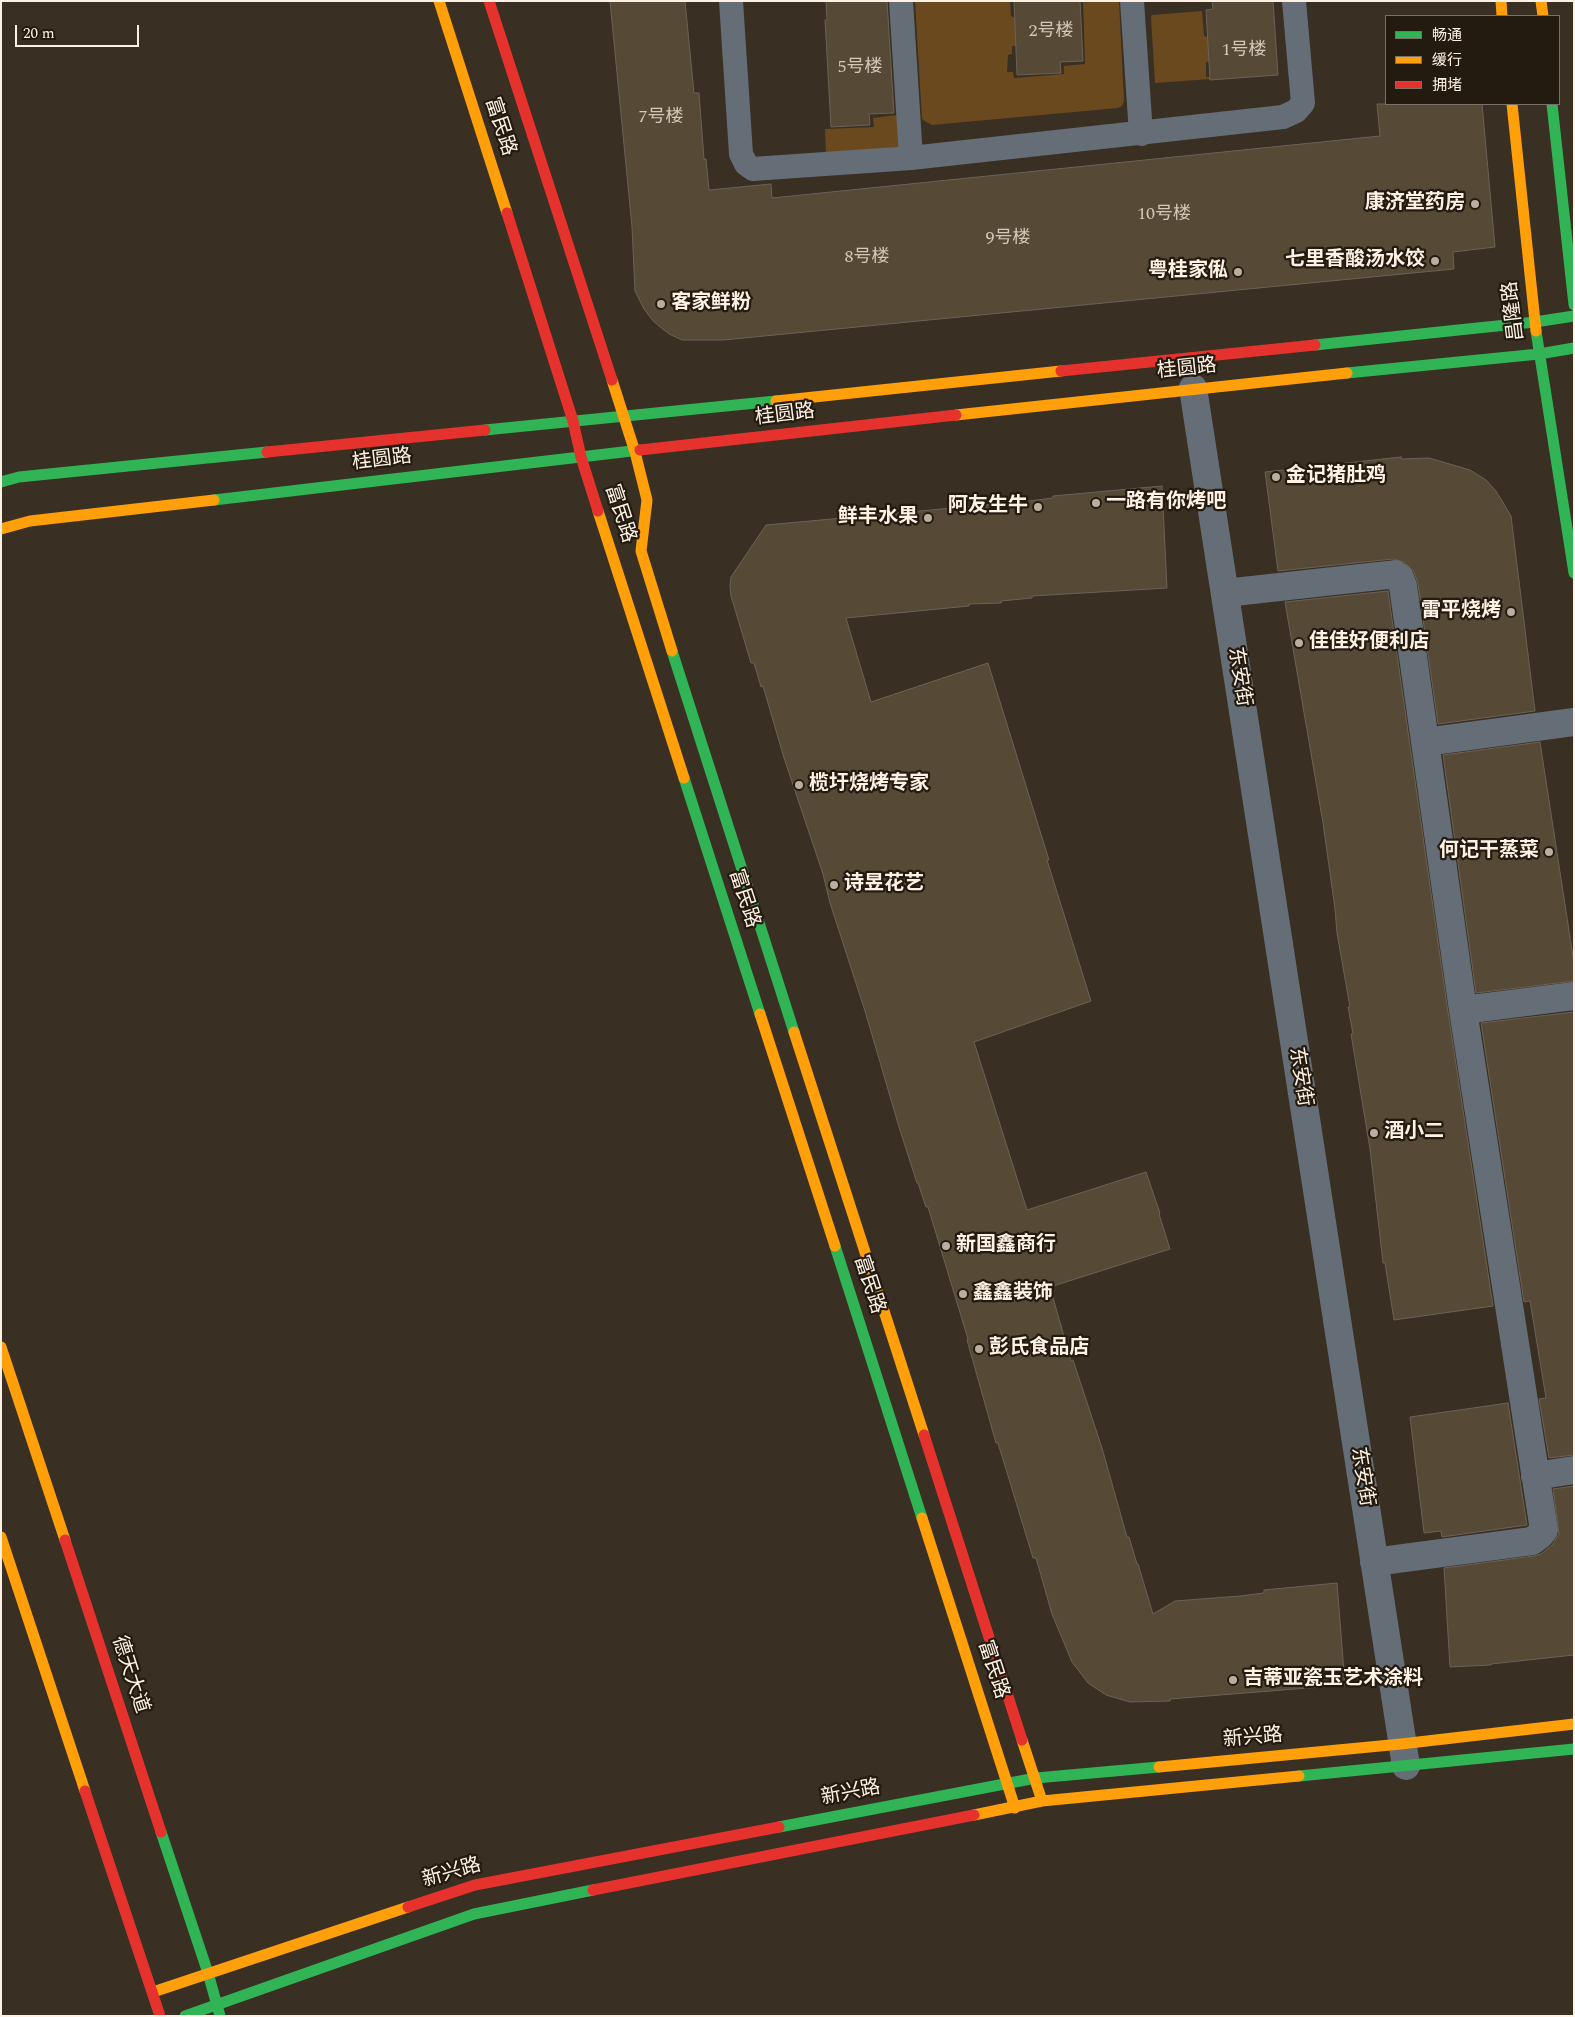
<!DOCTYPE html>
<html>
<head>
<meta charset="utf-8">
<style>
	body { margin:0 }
	#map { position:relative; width:1575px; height:2017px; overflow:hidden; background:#392f23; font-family:Spectral,"Noto Sans SC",serif }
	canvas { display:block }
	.frame { position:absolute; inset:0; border:2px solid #fff2e4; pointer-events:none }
	.legend { position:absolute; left:1385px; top:15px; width:175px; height:90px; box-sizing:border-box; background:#231a10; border:1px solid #7b7065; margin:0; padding:6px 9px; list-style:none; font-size:15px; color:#fff2e4 }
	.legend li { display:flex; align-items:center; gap:10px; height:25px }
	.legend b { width:25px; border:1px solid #7b7065 }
	.scale { position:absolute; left:15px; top:25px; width:124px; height:22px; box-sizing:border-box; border:2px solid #fff2e4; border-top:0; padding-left:6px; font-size:15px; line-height:18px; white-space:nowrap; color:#fff2e4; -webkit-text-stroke:4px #231a10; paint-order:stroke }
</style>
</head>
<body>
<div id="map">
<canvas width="1575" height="2017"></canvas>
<div class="frame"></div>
<ul class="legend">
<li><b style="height:6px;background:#30b455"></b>畅通</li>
<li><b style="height:6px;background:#ff9f0a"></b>缓行</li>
<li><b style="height:6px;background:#e5322d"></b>拥堵</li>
</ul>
<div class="scale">20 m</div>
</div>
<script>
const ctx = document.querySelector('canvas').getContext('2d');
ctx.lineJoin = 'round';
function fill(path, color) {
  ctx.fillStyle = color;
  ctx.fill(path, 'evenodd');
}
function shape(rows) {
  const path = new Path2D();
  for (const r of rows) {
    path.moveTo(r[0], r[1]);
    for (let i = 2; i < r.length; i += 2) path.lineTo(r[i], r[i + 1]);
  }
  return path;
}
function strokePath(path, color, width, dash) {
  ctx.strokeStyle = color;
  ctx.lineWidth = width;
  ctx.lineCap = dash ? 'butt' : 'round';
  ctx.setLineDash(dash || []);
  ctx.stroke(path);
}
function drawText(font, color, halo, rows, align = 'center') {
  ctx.font = font + ' Spectral,"Noto Sans SC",serif';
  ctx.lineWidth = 4.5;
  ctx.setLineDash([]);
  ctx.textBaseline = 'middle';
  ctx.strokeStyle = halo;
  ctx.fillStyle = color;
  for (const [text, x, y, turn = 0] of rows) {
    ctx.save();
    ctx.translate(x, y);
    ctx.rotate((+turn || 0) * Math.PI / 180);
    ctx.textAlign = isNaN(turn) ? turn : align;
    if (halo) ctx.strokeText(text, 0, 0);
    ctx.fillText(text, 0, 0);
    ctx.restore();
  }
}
fill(shape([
	[915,1,1010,1,1011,16,1016,18,1018,46,1012,46,1012,54,1008,55,1007,72,1013,72,1014,78,1064,74,1064,66,1085,64,1083,1,1119,1,1124,101,1122,106,1118,108,932,125,928,123,922,119],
	[1202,11,1204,36,1208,37,1210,61,1206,62,1206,77,1211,77,1211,79,1155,83,1151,17,1152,15],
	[897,115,899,147,826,155,825,129,874,127,873,118]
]), '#6a491f');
const building = shape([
	[610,1,685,1,694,93,699,93,704,159,706,159,709,190,771,184,772,198,1380,136,1377,104,1482,104,1495,247,1453,252,1454,269,723,340,682,340,669,334,654,322,644,309,635,291,632,227,610,1],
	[826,1,887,1,894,113,869,114,870,125,831,127,825,20,827,20,826,1],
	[1014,1,1080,1,1083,61,1060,62,1061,73,1017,75,1014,1],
	[1212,1,1273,1,1278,75,1210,80,1206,10,1213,9,1212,1],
	[1401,457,1401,459,1429,458,1470,470,1486,480,1496,491,1511,516,1535,711,1438,724,1418,584,1414,572,1404,562,1393,559,1278,571,1265,472,1401,457],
	[1162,486,1167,588,1032,596,1032,598,1001,601,1001,603,969,604,969,606,846,618,871,702,988,663,1049,860,1047,860,1091,1001,974,1042,1027,1210,1146,1172,1160,1213,1159,1214,1170,1249,1050,1287,1071,1361,1073,1360,1102,1448,1127,1537,1129,1537,1137,1564,1138,1564,1153,1614,1175,1601,1240,1596,1264,1593,1264,1590,1337,1583,1345,1685,1170,1699,1170,1701,1130,1702,1106,1695,1088,1683,1072,1662,1052,1614,1036,1558,1033,1558,998,1443,996,1443,967,1340,968,1339,928,1207,926,1207,918,1183,917,1183,899,1127,865,1011,830,903,823,874,784,758,763,686,761,687,754,663,751,663,731,596,730,586,731,577,766,525,1029,501,1053,498,1053,496,1162,486],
	[1388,591,1448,1012,1493,1306,1394,1320,1385,1263,1383,1263,1370,1149,1351,1034,1353,1034,1348,1007,1350,1007,1337,933,1335,909,1323,823,1285,602,1388,591],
	[1540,742,1574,963,1574,981,1476,993,1443,755,1540,742],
	[1574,1012,1574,1455,1549,1458,1539,1399,1546,1398,1530,1301,1524,1302,1481,1023,1574,1012],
	[1508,1403,1527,1525,1442,1537,1441,1531,1424,1533,1410,1417,1508,1403],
	[1574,1486,1574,1655,1491,1664,1491,1665,1450,1667,1444,1568,1534,1556,1541,1554,1552,1545,1559,1534,1553,1489,1574,1486]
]);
fill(building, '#564a37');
strokePath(building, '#6b6258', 1);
strokePath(shape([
	[731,1,741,154,746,164,753,169,911,158,1283,117,1296,111,1303,103,1294,1],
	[901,1,911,158],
	[1132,1,1141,134]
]), '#656d76', 24);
strokePath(shape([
	[1193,388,1406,1766],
	[1225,593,1388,575,1395,574,1400,578,1403,586,1463,1010,1544,1530,1540,1535,1532,1541,1374,1562],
	[1425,742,1574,722],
	[1463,1010,1574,996],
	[1535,1476,1574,1470]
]), '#656d76', 28);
strokePath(shape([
	[1552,104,1574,305],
	[1536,331,1574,573],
	[1315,345,1535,322,1574,316],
	[1347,373,1539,354,1574,348],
	[485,430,776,401],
	[1,482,19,477,267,452],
	[214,500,640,450],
	[672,651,794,1032],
	[684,778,760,1014],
	[835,1246,922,1518],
	[1299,1776,1574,1749],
	[779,1827,1036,1778,1159,1767],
	[161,1832,208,1973,220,2016],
	[185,2016,474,1914,593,1890]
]), '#30b455', 11);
strokePath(shape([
	[439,1,507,213],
	[1501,1,1502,16],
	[1541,1,1543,16],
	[1512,104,1536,331],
	[612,380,635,452,647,500,641,551,672,651],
	[776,401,1061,371],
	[956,415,1347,373],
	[598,511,684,778],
	[1,529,30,521,214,500],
	[760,1014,835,1246],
	[794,1032,924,1435],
	[1,1347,65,1540],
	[922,1518,1015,1808],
	[1,1537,85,1791],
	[1022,1740,1042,1801],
	[1159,1767,1401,1744,1574,1724],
	[974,1815,1042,1801,1299,1776],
	[153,1992,408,1907]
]), '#ff9f0a', 11);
strokePath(shape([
	[489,1,612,380],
	[507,213,573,421,581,457,598,511],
	[1061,371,1315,345],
	[640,450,956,415],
	[267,452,485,430],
	[924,1435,1022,1740],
	[65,1540,161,1832],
	[85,1791,160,2016],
	[593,1890,974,1815],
	[408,1907,475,1885,779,1827]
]), '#e5322d', 11);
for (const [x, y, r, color] of [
	[1475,204,5,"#baaea0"],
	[1435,261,5,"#baaea0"],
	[1238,272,5,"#baaea0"],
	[661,304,5,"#baaea0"],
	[1276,477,5,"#baaea0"],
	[1096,503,5,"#baaea0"],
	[1038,507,5,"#baaea0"],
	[928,518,5,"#baaea0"],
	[1511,612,5,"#baaea0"],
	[1299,643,5,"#baaea0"],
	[799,785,5,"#baaea0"],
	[1549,852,5,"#baaea0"],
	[834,885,5,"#baaea0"],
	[1374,1133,5,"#baaea0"],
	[946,1246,5,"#baaea0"],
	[963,1294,5,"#baaea0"],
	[979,1349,5,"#baaea0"],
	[1233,1680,5,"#baaea0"]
]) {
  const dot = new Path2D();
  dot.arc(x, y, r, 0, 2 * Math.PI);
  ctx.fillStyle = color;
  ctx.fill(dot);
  strokePath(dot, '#231a10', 2);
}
drawText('18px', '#d5c8b9', null, [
	["2号楼",1051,32],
	["1号楼",1244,51],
	["5号楼",860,68],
	["7号楼",661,118],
	["10号楼",1164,215],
	["9号楼",1008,239],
	["8号楼",867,258]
]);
drawText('20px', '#fff2e4', '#231a10', [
	["富民路",499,127,72],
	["昌隆路",1515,311,-97],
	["桂圆路",1187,370,-6],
	["桂圆路",785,416,-7],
	["桂圆路",382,461,-7],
	["富民路",619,514,72],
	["东安街",1238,677,81],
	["富民路",743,899,72],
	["东安街",1299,1077,81],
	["富民路",868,1285,72],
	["东安街",1361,1477,81],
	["富民路",992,1670,72],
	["德天大道",129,1675,72],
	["新兴路",1253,1739,-5],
	["新兴路",851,1794,-11],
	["新兴路",452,1874,-16]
]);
drawText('bold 20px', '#fff2e4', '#231a10', [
	["康济堂药房",1465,204,"right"],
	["七里香酸汤水饺",1425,261,"right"],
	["粤桂家俬",1228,272,"right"],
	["客家鲜粉",671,304],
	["金记猪肚鸡",1286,477],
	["一路有你烤吧",1106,503],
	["阿友生牛",1028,507,"right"],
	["鲜丰水果",918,518,"right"],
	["雷平烧烤",1501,612,"right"],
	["佳佳好便利店",1309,643],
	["榄圩烧烤专家",809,785],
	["何记干蒸菜",1539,852,"right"],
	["诗昱花艺",844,885],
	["酒小二",1384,1133],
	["新国鑫商行",956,1246],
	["鑫鑫装饰",973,1294],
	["彭氏食品店",989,1349],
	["吉蒂亚瓷玉艺术涂料",1243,1680]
], 'left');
</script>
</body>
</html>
